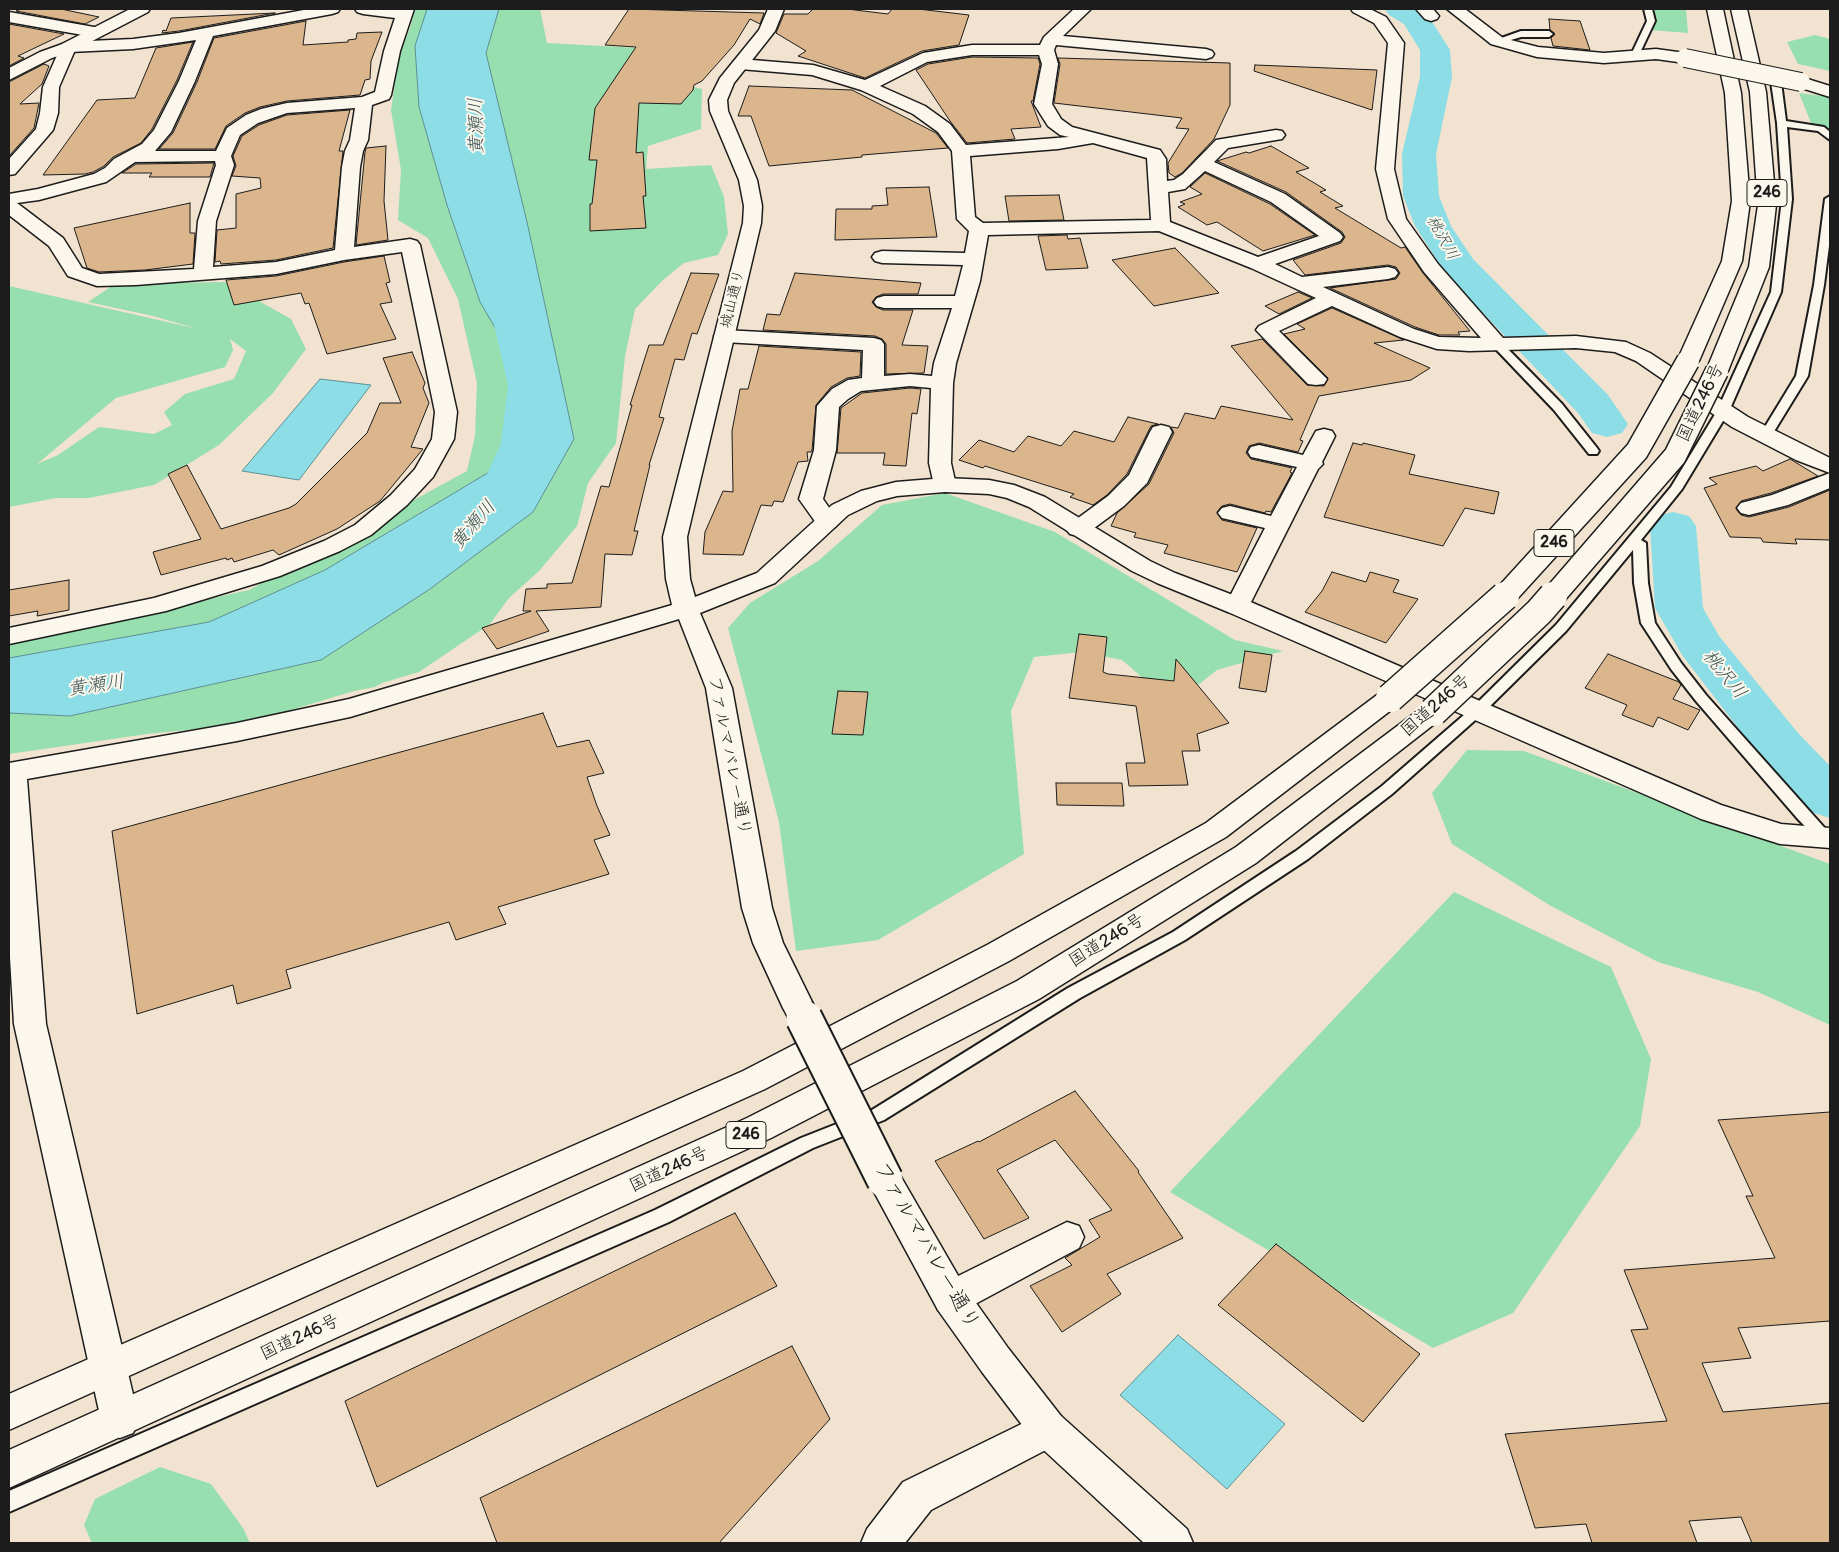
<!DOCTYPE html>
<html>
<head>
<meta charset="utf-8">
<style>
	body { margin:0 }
	#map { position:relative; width:1839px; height:1552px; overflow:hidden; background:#f1e3cf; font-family:Pangolin,sans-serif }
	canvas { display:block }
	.frame { position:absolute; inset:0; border:10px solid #1c1c1c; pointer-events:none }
</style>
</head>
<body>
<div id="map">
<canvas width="1839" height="1552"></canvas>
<div class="frame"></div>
</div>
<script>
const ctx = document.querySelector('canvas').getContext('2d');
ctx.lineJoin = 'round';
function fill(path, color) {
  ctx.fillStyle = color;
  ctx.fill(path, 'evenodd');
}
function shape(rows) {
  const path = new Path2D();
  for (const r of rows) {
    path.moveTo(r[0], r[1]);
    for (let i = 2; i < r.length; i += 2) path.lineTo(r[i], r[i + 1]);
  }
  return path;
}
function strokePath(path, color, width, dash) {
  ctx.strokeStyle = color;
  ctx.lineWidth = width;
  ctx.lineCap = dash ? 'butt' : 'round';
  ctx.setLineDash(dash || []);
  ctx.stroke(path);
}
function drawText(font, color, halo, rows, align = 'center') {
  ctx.font = font + ' Pangolin,"Klee One",sans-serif';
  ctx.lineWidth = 4;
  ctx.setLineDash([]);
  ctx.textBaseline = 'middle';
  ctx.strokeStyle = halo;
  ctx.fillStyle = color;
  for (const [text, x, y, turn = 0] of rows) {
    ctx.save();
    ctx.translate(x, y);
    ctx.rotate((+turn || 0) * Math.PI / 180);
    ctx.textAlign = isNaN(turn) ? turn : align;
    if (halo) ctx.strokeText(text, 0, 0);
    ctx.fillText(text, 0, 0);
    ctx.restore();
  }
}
fill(shape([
	[415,9,540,9,547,43,657,49,636,72,702,89,701,129,648,146,646,169,711,165,724,197,728,234,718,255,684,263,663,280,635,309,625,356,616,443,588,483,577,526,539,571,509,598,490,624,419,672,382,683,375,687,354,691,245,724,147,734,9,754,9,641,51,634,249,590,467,471,475,436,477,383,458,299,428,238,398,220,401,170,391,110,399,54,410,28],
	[1652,9,1686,9,1688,33,1650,30],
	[1815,35,1830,39,1830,71,1798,64,1787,42],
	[1799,93,1830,97,1830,131,1811,123],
	[225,282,291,319,306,349,273,393,219,445,154,485,89,498,56,498,9,507,9,286,198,329,153,316,88,302,115,284],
	[230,339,246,351,234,379,185,394,164,412,172,425,154,434,99,427,58,455,37,464,116,398,225,367,233,350],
	[945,493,1055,532,1235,640,1283,651,1217,670,1184,696,1152,686,1122,660,1082,652,1034,657,1011,711,1024,854,878,940,796,951,779,822,728,628,750,603,818,561,882,505],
	[1467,750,1524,751,1830,864,1830,1025,1758,992,1658,962,1551,906,1452,844,1432,793],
	[1454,892,1611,967,1651,1059,1640,1126,1513,1313,1433,1348,1170,1192],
	[160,1467,211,1484,243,1528,250,1543,92,1543,84,1525,95,1499]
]), '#97dfae');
const water = shape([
	[427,9,499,9,486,53,527,222,574,439,533,512,430,589,321,660,70,716,9,713,9,658,209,622,325,570,501,465,541,406,480,302,447,205,419,107,415,46,427,9],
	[320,379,371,385,299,480,242,471,320,379],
	[1178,1335,1285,1424,1227,1489,1120,1395,1178,1335]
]);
fill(water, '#8cdde5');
strokePath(water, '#5f9095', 1);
fill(shape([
	[1385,9,1421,9,1426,12,1450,50,1452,77,1436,154,1439,196,1451,226,1473,259,1608,395,1628,424,1622,433,1607,437,1592,433,1578,413,1446,274,1415,226,1403,196,1402,154,1420,77,1420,50,1404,24,1389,15,1385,9],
	[510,300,524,304,529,312,548,385,543,443,520,499,514,508,498,512,482,508,476,499,501,443,508,385,491,312,496,304,510,300],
	[1673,512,1689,516,1696,526,1703,608,1719,636,1798,733,1830,766,1830,818,1811,812,1762,759,1682,655,1655,608,1650,526,1657,516,1673,512]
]), '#8cdde5');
const building = shape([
	[21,9,61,9,99,17,85,24,16,11,21,9],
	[629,9,764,13,760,24,750,19,734,45,702,81,694,85,693,90,681,104,639,103,636,153,643,152,646,196,643,196,646,228,590,231,590,204,592,204,597,160,589,160,595,108,636,47,605,45,629,9],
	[813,9,847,9,888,14,892,9,918,9,969,15,959,45,922,51,865,78,798,56,806,51,776,33,784,14,808,14,813,9],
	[275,13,179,31,162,33,163,30,166,31,171,18,275,13],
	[1549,19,1580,21,1590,50,1553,46,1551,38,1555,34,1550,30,1549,19],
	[306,21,303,45,348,42,348,40,356,39,357,33,382,32,371,61,370,79,365,80,360,95,287,101,260,107,245,113,226,126,215,149,159,149,173,133,197,82,214,38,306,21],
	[9,24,64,34,18,56,24,58,9,66,9,24],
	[193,42,177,80,152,129,141,143,113,157,104,166,93,172,85,174,43,175,97,100,135,98,156,48,193,42],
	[972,57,1038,58,1040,64,1033,101,1031,101,1041,127,1011,129,1015,139,967,143,950,121,916,70,928,64,972,57],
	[1058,58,1230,63,1230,105,1214,139,1182,173,1175,177,1169,173,1168,163,1189,129,1176,128,1182,118,1054,103,1060,64,1058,58],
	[44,64,49,66,42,84,20,104,39,103,34,128,9,156,9,82,44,64],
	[1255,65,1377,70,1372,110,1254,71,1255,65],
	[749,86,852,90,936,133,948,148,862,155,862,157,769,166,751,116,738,116,749,86],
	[350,110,339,151,343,151,333,248,276,260,221,264,220,261,215,262,217,230,236,228,236,194,261,188,260,178,232,176,236,166,233,156,242,136,259,125,287,115,350,110],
	[386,146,384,201,388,240,356,245,365,152,366,148,386,146],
	[1271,146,1309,168,1296,172,1326,190,1320,192,1343,206,1335,208,1401,248,1405,247,1423,273,1470,331,1458,332,1460,335,1439,335,1415,327,1330,288,1396,279,1400,273,1396,267,1388,265,1305,275,1293,260,1341,243,1345,237,1342,232,1286,192,1217,161,1246,152,1249,153,1271,146],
	[214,163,210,177,149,177,152,173,122,173,136,164,214,163],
	[1205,173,1270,204,1315,235,1263,251,1217,222,1207,225,1178,207,1185,204,1180,202,1202,194,1190,187,1205,173],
	[929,187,937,237,835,240,836,209,872,209,872,206,888,205,886,188,929,187],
	[1059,195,1064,220,1009,221,1005,196,1059,195],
	[190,203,190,233,195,233,193,264,145,270,99,272,87,268,74,228,190,203],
	[1067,235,1068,239,1080,238,1088,268,1046,270,1038,236,1067,235],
	[1175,248,1219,293,1154,306,1112,260,1175,248],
	[384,256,390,282,386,283,392,302,380,304,396,339,327,354,309,303,305,304,301,293,234,305,226,280,276,276,344,262,384,256],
	[691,273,719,274,697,334,692,333,684,360,675,359,659,417,664,418,649,465,650,465,634,531,638,531,632,555,605,554,601,607,536,611,549,631,497,649,482,628,531,611,523,611,526,589,547,588,547,584,572,583,601,486,609,487,632,405,630,405,649,345,663,345,691,273],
	[795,273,921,283,918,294,883,294,876,297,872,302,876,307,883,310,913,310,902,345,928,346,924,373,886,374,886,344,882,339,875,336,763,330,767,314,780,315,795,273],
	[1298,292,1312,298,1279,314,1265,306,1298,292],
	[1332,308,1404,340,1374,343,1430,368,1411,380,1319,396,1300,440,1303,441,1298,452,1259,443,1249,446,1246,453,1251,459,1292,468,1290,472,1292,473,1271,512,1266,511,1265,513,1230,504,1222,506,1217,512,1222,520,1257,528,1237,572,1164,553,1168,545,1134,537,1136,533,1111,526,1117,513,1149,484,1174,433,1171,427,1178,428,1185,413,1215,419,1221,406,1293,420,1231,346,1262,339,1307,385,1324,386,1328,378,1284,334,1305,329,1297,324,1332,308],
	[759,346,861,352,860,376,847,378,831,387,816,405,812,450,811,452,807,452,808,461,798,462,783,502,774,501,772,506,761,505,743,555,703,554,705,532,723,491,733,492,732,431,740,389,748,389,759,346],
	[412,352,425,383,423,388,429,403,411,447,423,449,380,501,337,529,279,555,273,550,234,562,232,558,227,560,226,558,161,575,153,552,201,539,168,474,187,465,221,529,289,508,296,504,367,433,380,403,401,403,383,358,412,352],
	[910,388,921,389,917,414,912,413,906,466,883,465,885,453,837,453,841,408,862,393,910,388],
	[1128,417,1158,424,1151,426,1127,474,1107,495,1093,505,1070,497,1074,494,985,466,983,468,959,460,979,440,1014,452,1028,436,1061,446,1074,431,1114,442,1128,417],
	[1353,443,1362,445,1363,443,1415,455,1409,474,1499,492,1494,514,1465,508,1443,546,1324,517,1353,443],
	[1790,459,1818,476,1771,493,1741,501,1736,509,1741,515,1749,517,1789,507,1830,490,1830,540,1795,539,1797,544,1763,542,1761,538,1730,537,1704,488,1717,484,1709,478,1756,466,1763,471,1790,459],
	[1332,572,1366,582,1370,572,1399,580,1393,592,1418,599,1386,643,1305,612,1322,591,1332,572],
	[69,580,69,610,37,616,38,611,9,616,9,590,69,580],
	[1079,634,1107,637,1103,672,1108,674,1174,681,1176,659,1229,723,1197,734,1200,751,1182,751,1188,785,1129,786,1126,763,1145,763,1136,706,1069,698,1079,634],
	[1245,651,1272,655,1266,692,1239,688,1245,651],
	[1608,654,1679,682,1681,685,1673,699,1700,710,1688,730,1658,717,1653,727,1622,715,1627,705,1585,688,1608,654],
	[838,691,868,692,863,735,832,734,838,691],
	[543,713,557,747,589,740,604,773,587,777,597,806,610,835,594,840,609,874,498,907,506,924,456,940,449,922,286,970,291,988,237,1004,233,985,137,1014,112,831,543,713],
	[1056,783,1122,783,1124,806,1057,805,1056,783],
	[1075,1091,1139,1171,1138,1172,1183,1238,1107,1274,1121,1294,1062,1332,1030,1286,1072,1265,1065,1258,1100,1237,1089,1220,1112,1210,1055,1140,997,1170,1029,1218,984,1239,935,1161,978,1141,979,1142,1075,1091],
	[1830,1112,1830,1321,1738,1328,1751,1358,1702,1363,1723,1412,1830,1403,1830,1543,1752,1543,1741,1517,1689,1521,1697,1543,1592,1543,1586,1524,1535,1528,1505,1434,1667,1421,1631,1330,1648,1329,1624,1270,1775,1258,1746,1196,1753,1196,1718,1120,1830,1112],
	[735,1213,777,1286,377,1487,345,1401,735,1213],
	[1276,1244,1420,1354,1363,1422,1218,1305,1276,1244],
	[792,1346,830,1419,719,1543,497,1543,480,1498,792,1346]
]);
fill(building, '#dbb58c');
strokePath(building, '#1c1c1c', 1);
const service = shape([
	[1644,9,1652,9,1655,21,1638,57,1634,60,1630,57,1647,21,1644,9],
	[1521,31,1549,31,1553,34,1549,37,1521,37,1497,44,1493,41,1521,31],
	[1776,79,1781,82,1786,121,1824,127,1830,132,1830,140,1818,131,1787,127,1792,199,1781,292,1729,411,1682,489,1641,540,1646,543,1648,583,1655,623,1681,663,1706,695,1830,834,1830,842,1825,844,1820,842,1797,818,1696,701,1671,669,1641,623,1634,583,1633,550,1566,631,1482,714,1392,794,1308,859,1185,940,1080,998,884,1120,813,1148,669,1222,9,1512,9,1491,655,1210,801,1138,872,1110,1068,988,1173,932,1296,851,1382,786,1472,708,1556,625,1671,487,1717,411,1771,292,1782,199,1777,123,1771,82,1776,79],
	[1830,196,1830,238,1824,285,1808,376,1770,438,1762,438,1760,435,1796,376,1814,285,1825,199,1830,196],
	[1496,340,1500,341,1562,404,1597,448,1599,451,1597,454,1589,454,1554,410,1492,345,1490,343,1496,340]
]);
const minor = shape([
	[309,9,340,9,338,12,332,14,213,36,195,81,171,132,155,151,216,151,227,128,246,115,261,109,287,103,362,97,375,92,384,51,395,18,363,14,357,12,355,9,414,9,400,51,391,95,389,99,372,105,368,140,363,151,360,167,354,247,410,239,417,241,420,245,457,412,454,439,433,477,407,505,371,535,340,551,280,576,166,611,9,644,9,628,154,598,262,566,324,541,355,525,391,495,415,469,432,439,435,412,402,252,344,260,276,274,136,285,97,286,68,276,49,246,9,215,9,194,38,189,94,174,105,168,114,159,142,144,154,130,179,81,196,40,133,49,70,52,52,58,9,80,9,68,40,52,68,42,133,39,179,33,309,9],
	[355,108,350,140,345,151,342,167,335,250,276,262,213,267,216,221,234,165,231,156,240,135,258,123,287,113,355,108],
	[215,161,216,165,198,221,194,269,99,274,82,268,63,238,17,203,39,200,106,182,135,162,215,161],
	[1074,9,1091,9,1063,36,1206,49,1212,51,1214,54,1212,57,1206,59,1056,45,1054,50,1058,64,1052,104,1061,119,1072,127,1160,150,1166,159,1167,181,1174,180,1183,174,1216,140,1276,130,1282,131,1285,135,1282,139,1228,148,1214,162,1285,194,1340,233,1343,237,1340,241,1275,264,1302,277,1388,267,1395,269,1398,273,1395,277,1388,279,1323,287,1414,329,1439,337,1481,338,1424,272,1388,219,1376,169,1388,43,1374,23,1353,12,1351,9,1370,9,1386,17,1404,43,1394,169,1406,219,1438,264,1503,338,1576,336,1626,342,1650,353,1748,417,1830,458,1830,473,1796,460,1732,427,1636,361,1615,352,1576,348,1469,351,1437,349,1400,337,1332,306,1279,331,1327,379,1324,384,1316,385,1308,384,1256,330,1259,326,1316,298,1251,268,1159,231,988,235,980,281,956,363,953,383,951,463,956,485,953,490,945,492,937,490,934,485,929,463,931,388,910,386,861,391,848,399,839,407,836,450,823,499,839,522,835,527,827,529,819,527,799,499,814,450,817,406,832,389,848,380,862,378,863,350,724,342,717,340,714,336,717,332,724,330,874,338,881,340,884,344,884,376,910,374,932,376,934,363,952,308,884,308,877,306,874,302,877,298,884,296,955,296,963,265,882,263,875,261,872,257,875,253,882,251,965,253,969,231,957,219,952,151,938,132,913,114,861,90,812,75,740,69,734,67,732,64,734,61,740,59,813,65,865,80,923,53,972,45,1040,45,1044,37,1074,9],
	[972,55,1039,55,1042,64,1034,104,1048,126,1060,135,1069,137,966,145,950,124,925,106,880,86,927,62,972,55],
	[1093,143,1147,158,1151,220,983,223,975,217,970,156,1058,149,1093,143],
	[1205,171,1271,202,1319,236,1258,257,1170,222,1168,192,1185,189,1205,171],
	[1416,9,1433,9,1439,16,1437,19,1431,21,1425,19,1416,9],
	[1447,9,1465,9,1503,38,1538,47,1604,53,1656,49,1685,53,1691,55,1693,58,1691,61,1685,63,1656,59,1604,63,1537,57,1491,44,1447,9],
	[9,12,94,27,100,29,102,32,100,35,94,37,9,22,9,12],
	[1801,77,1830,86,1830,97,1795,86,1793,82,1795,78,1801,77],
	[1161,425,1169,427,1172,432,1147,483,1124,506,1086,534,1078,536,1070,534,1066,529,1070,524,1108,496,1129,475,1150,432,1153,427,1161,425],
	[1324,429,1332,431,1335,436,1322,462,1323,464,1318,469,1249,606,1246,612,1237,614,1228,612,1225,606,1265,528,1222,518,1218,513,1222,508,1230,506,1271,516,1297,467,1251,457,1248,452,1251,447,1259,445,1303,455,1316,431,1324,429],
	[1830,473,1830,488,1788,505,1749,515,1741,513,1737,508,1741,503,1772,495,1830,473],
	[1067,1222,1079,1226,1084,1237,1079,1248,964,1310,951,1314,938,1310,933,1298,938,1286,1067,1222],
	[1048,1411,1061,1416,1067,1429,1061,1442,931,1510,905,1543,861,1543,867,1529,903,1482,1048,1411]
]);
const tertiary = shape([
	[130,9,150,9,148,12,75,50,59,87,58,113,53,130,15,174,9,175,9,159,36,129,40,113,43,87,62,44,130,9],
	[768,9,784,9,775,31,734,83,727,100,728,111,757,180,762,206,761,223,687,537,690,579,695,597,757,573,832,505,861,491,896,482,945,478,989,480,1014,485,1045,497,1150,561,1175,573,1246,600,1721,805,1781,824,1830,828,1830,848,1780,844,1701,819,1228,612,1157,583,1132,571,1029,507,1007,498,989,494,945,492,897,496,877,501,848,515,775,583,700,613,732,688,772,908,783,943,815,1008,810,1017,799,1020,788,1017,783,1008,753,943,742,908,706,688,679,619,350,717,237,741,27,779,46,1024,139,1420,133,1433,120,1438,107,1433,101,1420,14,1024,9,941,9,763,237,723,349,699,672,605,666,579,663,537,743,223,744,206,739,180,710,111,709,100,720,78,759,30,768,9],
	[885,1165,897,1170,964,1286,1008,1348,1061,1416,1187,1529,1193,1543,1144,1543,1035,1442,982,1372,938,1310,873,1190,868,1180,873,1170,885,1165]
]);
const trunk = shape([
	[1707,9,1723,9,1741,93,1750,201,1742,261,1699,361,1695,365,1688,367,1681,365,1677,361,1722,261,1732,201,1725,93,1707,9],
	[1731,9,1747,9,1766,92,1776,205,1769,267,1728,371,1724,375,1717,377,1710,375,1706,371,1749,267,1758,205,1750,92,1731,9],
	[1390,689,1399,692,1403,698,1399,704,1226,837,1009,961,765,1089,9,1430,9,1394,743,1071,987,945,1206,823,1381,692,1390,689],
	[1433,703,1442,706,1446,712,1442,718,1256,863,1039,999,771,1138,9,1488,9,1450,747,1118,1017,981,1236,847,1424,706,1433,703]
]);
strokePath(service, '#1c1c1c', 4);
strokePath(minor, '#1c1c1c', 3);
strokePath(tertiary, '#1c1c1c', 3);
strokePath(trunk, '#1c1c1c', 3);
fill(service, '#fbf7ec');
fill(minor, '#fbf7ec');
fill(tertiary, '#fbf7ec');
fill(trunk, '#fbf7ec');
const minorBridge = shape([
	[1685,58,1801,82]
]);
const tertiaryBridgeFar1 = shape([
	[799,1008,805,1019]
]);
const tertiaryBridge = shape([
	[804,1018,885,1180]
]);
const trunkBridgeFar1 = shape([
	[1503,598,1637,451,1688,361],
	[1552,598,1675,456,1717,371]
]);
const trunkBridge = shape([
	[1390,698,1505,596],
	[1433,712,1539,612,1553,596]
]);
strokePath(minorBridge, '#1c1c1c', 20, []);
strokePath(tertiaryBridgeFar1, '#1c1c1c', 31, []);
strokePath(tertiaryBridge, '#1c1c1c', 39, []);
strokePath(trunkBridgeFar1, '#1c1c1c', 25, []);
strokePath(trunkBridge, '#1c1c1c', 31, []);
strokePath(minorBridge, '#fbf7ec', 18);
strokePath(tertiaryBridgeFar1, '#fbf7ec', 28);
strokePath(tertiaryBridge, '#fbf7ec', 35);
strokePath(trunkBridgeFar1, '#fbf7ec', 22);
strokePath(trunkBridge, '#fbf7ec', 28);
drawText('15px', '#1c1c1c', '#fbf7ec', [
	["城山通り",733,299,-76]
]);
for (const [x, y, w] of [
	[1767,193,40],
	[1554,543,40],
	[746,1135,40]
]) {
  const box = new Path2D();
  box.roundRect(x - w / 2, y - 13.5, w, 27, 4);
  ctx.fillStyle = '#fbf7ec';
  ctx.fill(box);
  strokePath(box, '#1c1c1c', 1);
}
drawText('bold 16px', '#1c1c1c', null, [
	["246",1767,193],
	["246",1554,543],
	["246",746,1135]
]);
drawText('italic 16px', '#3e5658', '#fbf7ec', [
	["桃沢川",1442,238,61]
]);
drawText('18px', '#1c1c1c', '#fbf7ec', [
	["国道246号",1701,403,-64],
	["国道246号",1436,706,-41],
	["ファルマバレー通り",729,756,79],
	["国道246号",1107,941,-32],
	["国道246号",669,1170,-25],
	["国道246号",300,1338,-25]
]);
drawText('italic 19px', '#3e5658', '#fbf7ec', [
	["黄瀬川",477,126,-91],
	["黄瀬川",474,525,-49],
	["桃沢川",1724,675,51],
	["黄瀬川",96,686,-8]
]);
drawText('21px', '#1c1c1c', '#fbf7ec', [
	["ファルマバレー通り",926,1246,60]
]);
</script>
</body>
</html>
